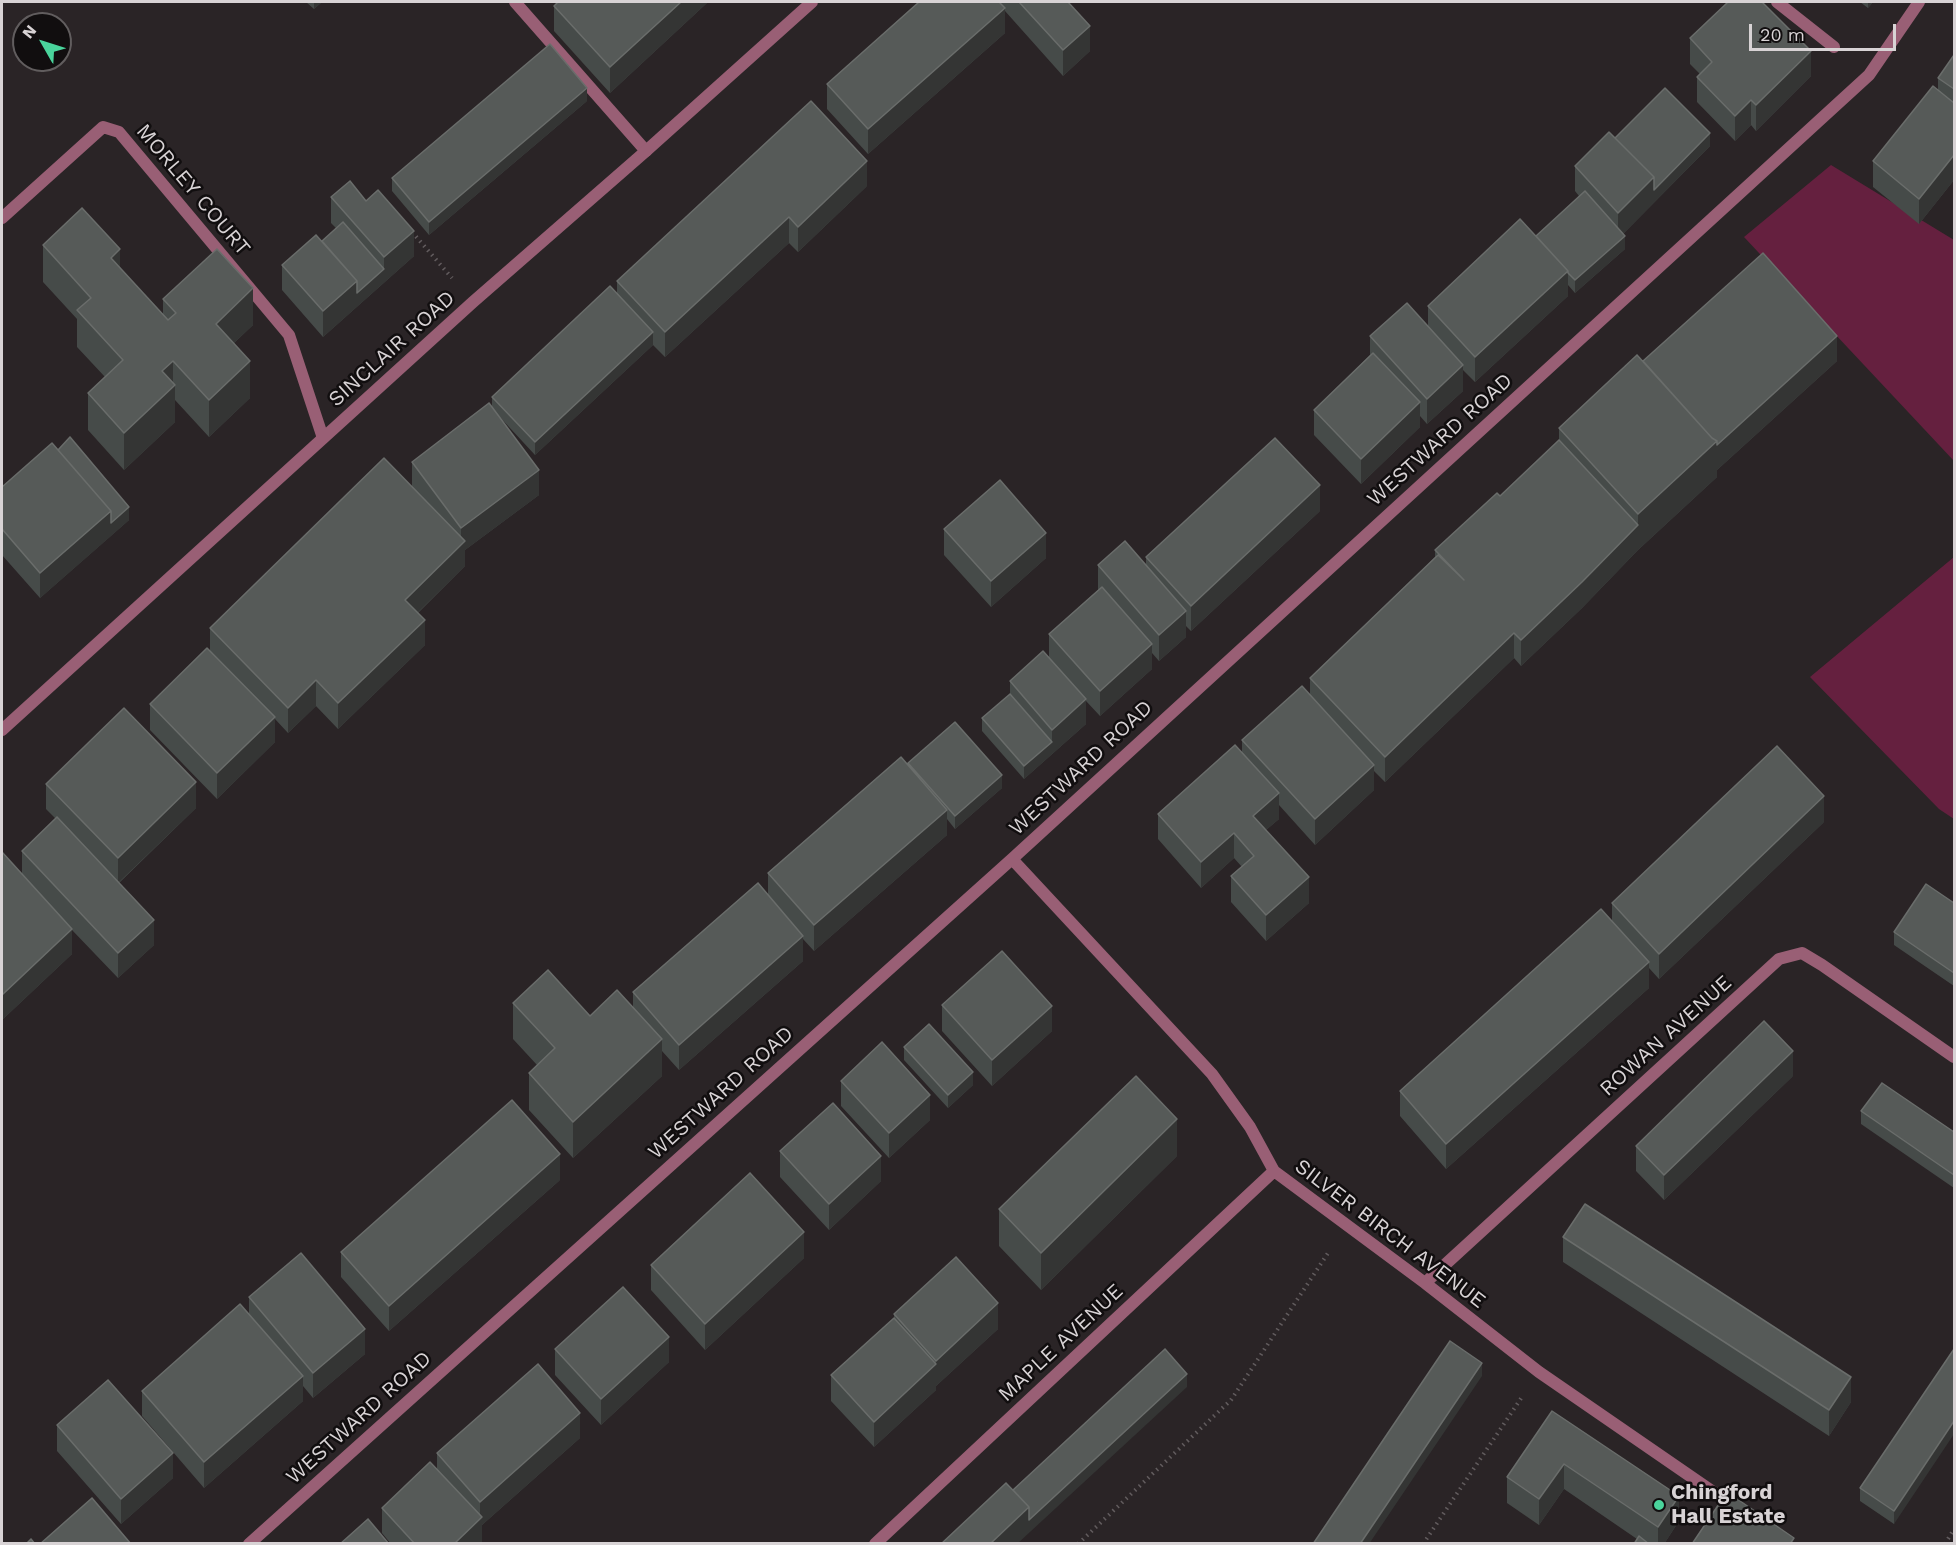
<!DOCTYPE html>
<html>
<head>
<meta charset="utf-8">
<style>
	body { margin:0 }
	#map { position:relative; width:1956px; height:1545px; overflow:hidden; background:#2a2426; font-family:"Work Sans",sans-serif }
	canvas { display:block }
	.frame { position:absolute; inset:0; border:3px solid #d8d3d5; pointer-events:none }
	.north { position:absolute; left:12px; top:12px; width:60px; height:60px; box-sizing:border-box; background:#110e0f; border:2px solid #615d5e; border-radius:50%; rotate:309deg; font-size:16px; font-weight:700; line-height:24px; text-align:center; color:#d8d3d5 }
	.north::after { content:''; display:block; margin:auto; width:21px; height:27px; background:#4ad49c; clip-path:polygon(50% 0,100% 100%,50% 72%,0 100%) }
	.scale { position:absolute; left:1749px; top:24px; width:147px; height:27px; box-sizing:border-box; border:3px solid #d8d3d5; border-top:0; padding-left:8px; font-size:18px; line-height:21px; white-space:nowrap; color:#d8d3d5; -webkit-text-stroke:4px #110e0f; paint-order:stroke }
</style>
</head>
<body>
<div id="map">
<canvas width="1956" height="1545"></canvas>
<div class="frame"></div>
<div class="north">N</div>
<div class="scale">20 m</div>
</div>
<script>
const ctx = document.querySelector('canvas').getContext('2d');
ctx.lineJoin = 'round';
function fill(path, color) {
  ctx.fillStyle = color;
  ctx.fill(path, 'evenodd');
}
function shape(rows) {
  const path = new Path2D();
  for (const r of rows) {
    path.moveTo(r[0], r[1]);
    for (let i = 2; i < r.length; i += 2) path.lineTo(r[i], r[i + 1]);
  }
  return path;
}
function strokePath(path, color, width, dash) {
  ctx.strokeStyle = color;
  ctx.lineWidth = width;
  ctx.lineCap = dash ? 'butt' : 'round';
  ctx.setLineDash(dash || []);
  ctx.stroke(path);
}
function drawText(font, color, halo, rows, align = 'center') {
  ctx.font = font + ' "Work Sans",sans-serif';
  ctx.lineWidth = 5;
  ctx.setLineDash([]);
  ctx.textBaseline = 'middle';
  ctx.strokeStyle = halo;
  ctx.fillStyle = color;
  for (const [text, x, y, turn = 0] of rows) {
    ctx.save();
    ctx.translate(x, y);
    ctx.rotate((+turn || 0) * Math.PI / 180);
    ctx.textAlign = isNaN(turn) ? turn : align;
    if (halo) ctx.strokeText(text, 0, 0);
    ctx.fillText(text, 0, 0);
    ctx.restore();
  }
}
fill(shape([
	[1831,165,1954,240,1954,461,1744,237],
	[1954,557,1954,819,1939,809,1810,677]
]), '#65203f');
strokePath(shape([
	[412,232,452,278],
	[1078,1544,1231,1400,1330,1250],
	[1423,1544,1522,1397],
	[1945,1544,1954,1529]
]), '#625c5e', 4, [1.5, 4.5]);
strokePath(shape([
	[515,2,646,151]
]), '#995f75', 12);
strokePath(shape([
	[1777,2,1834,47],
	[2,218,103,127,119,132,289,335,323,438],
	[2,730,473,302,646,151,812,2],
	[1012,859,1212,1074,1250,1127,1274,1171,1425,1283,1539,1372,1735,1507],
	[1425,1283,1779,959,1802,953,1822,965,1954,1057],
	[249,1544,1012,859,1869,75,1919,2],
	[875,1544,1274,1171]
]), '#995f75', 12);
fill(shape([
	[306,2,322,2,314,9],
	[708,2,610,93,554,31,554,6],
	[919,2,1068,2,1090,51,1063,76,1005,11,1005,33,868,154,827,109,827,84],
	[1860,2,1873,2,1868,8],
	[1690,38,1811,76,1756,131,1751,125,1735,141,1697,102,1697,77,1700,74,1690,64],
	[1954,55,1954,180,1919,224,1873,187,1873,161,1938,90,1938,78],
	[587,101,429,235,392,191,392,178],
	[1615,138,1710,146,1623,234,1625,249,1575,293,1568,285,1568,296,1475,382,1463,370,1463,391,1427,424,1420,416,1420,427,1361,484,1314,435,1314,410,1370,355,1370,336,1428,326,1428,306,1536,236,1579,196,1575,191,1575,166],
	[867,186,798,252,789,243,665,357,653,345,535,455,497,414,539,495,465,550,465,566,418,613,425,645,338,729,316,706,288,733,275,719,275,742,217,799,150,730,150,704,210,651,210,628,412,486,412,462,492,408,492,397,617,294,617,281],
	[331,197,414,256,323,337,282,290,282,265,322,241,336,228,331,223],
	[43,245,120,268,163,314,163,299,253,325,234,343,250,398,209,437,175,400,175,422,124,470,88,430,88,393,105,377,77,347,77,319,43,282],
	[1643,361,1837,361,1717,470,1717,477,1638,550,1582,608,1521,666,1514,658,1385,782,1374,771,1374,790,1315,845,1279,805,1279,819,1266,830,1309,903,1266,941,1231,902,1231,876,1242,867,1234,858,1201,888,1158,839,1158,814,1242,753,1242,740,1310,695,1310,678,1435,557,1435,550,1500,496,1559,440,1559,428],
	[58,450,129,520,40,598,2,555,2,487],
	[1320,511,1191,631,1186,626,1186,637,1159,661,1152,653,1152,669,1100,716,1086,701,1086,724,1024,779,982,731,982,718,1010,694,1010,681,1049,658,1049,634,1098,590,1098,565,1146,565,1146,557],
	[944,529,1046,558,991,607,944,555],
	[908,763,1002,788,955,829,947,819,947,835,814,951,803,939,803,961,679,1070,662,1051,662,1076,573,1158,529,1110,529,1073,537,1065,513,1039,513,1003,590,1016,633,1007,633,992,768,895,768,873,908,765],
	[46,784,196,808,119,883,154,945,118,978,72,930,72,954,2,1020,2,852,22,874,22,851,56,819,46,809],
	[1824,822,1659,979,1649,968,1649,988,1446,1169,1400,1116,1400,1091,1612,921,1612,903],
	[1954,903,1954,986,1894,945,1894,932],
	[942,1005,1052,1031,992,1086,942,1031],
	[904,1047,973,1085,948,1108,904,1060],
	[1793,1076,1664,1200,1636,1171,1636,1146],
	[841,1081,930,1120,889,1158,841,1106],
	[1861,1111,1954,1132,1954,1188,1861,1124],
	[780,1151,881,1181,829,1230,780,1177],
	[1177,1156,1041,1290,999,1246,999,1209],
	[560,1180,389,1331,341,1277,341,1252],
	[1563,1237,1851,1402,1829,1436,1563,1262],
	[804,1258,705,1350,651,1290,651,1265],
	[249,1297,365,1354,313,1398,303,1386,303,1401,204,1488,142,1416,142,1391,249,1315],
	[894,1314,998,1329,936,1386,936,1390,874,1447,831,1401,831,1375,894,1318],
	[555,1349,669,1362,601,1425,555,1375],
	[1954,1349,1894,1524,1860,1501,1860,1488],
	[1552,1411,1679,1521,1664,1544,1634,1544,1637,1539,1564,1489,1539,1525,1507,1503,1507,1477],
	[57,1425,173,1478,121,1524,57,1451],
	[580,1438,482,1525,481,1544,391,1544,382,1533,382,1508,437,1470,437,1453]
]), '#464b49');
fill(shape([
	[314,2,322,2,314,9],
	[681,2,708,2,610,93,610,67],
	[1868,2,1873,2,1868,8],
	[1005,8,1005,33,868,154,868,129],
	[1090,26,1090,51,1063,76,1063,50],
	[1811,51,1811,76,1756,131,1756,105],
	[587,88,587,101,429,235,429,222],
	[1751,100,1751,125,1735,141,1735,116],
	[1710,133,1710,146,1618,239,1618,213,1654,177],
	[1954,155,1954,180,1919,224,1919,199],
	[867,161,867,186,798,252,798,227],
	[789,217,789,243,665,357,665,332],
	[414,231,414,256,323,337,323,311,357,281,384,269,384,257],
	[1625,236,1625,249,1575,293,1575,280],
	[120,249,120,286,111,258],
	[1568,271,1568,296,1475,382,1475,357],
	[253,288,253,325,216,360,216,324],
	[653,332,653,345,535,455,535,442],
	[1837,336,1837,361,1717,470,1717,477,1638,550,1582,608,1521,666,1521,640,1638,525,1638,514,1717,441],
	[173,361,173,387,175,385,175,422,124,470,124,433,162,371],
	[250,361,250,398,209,437,209,400],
	[1463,365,1463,391,1427,424,1427,399],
	[1420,402,1420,427,1361,484,1361,459],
	[539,470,539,495,465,550,465,566,405,625,405,600,461,545,461,528],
	[1320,485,1320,511,1191,631,1191,606],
	[129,507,129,520,111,536,111,523],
	[111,511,111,536,40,598,40,573],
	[1046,533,1046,558,991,607,991,581],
	[1186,611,1186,637,1159,661,1159,635],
	[425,620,425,645,338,729,338,703],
	[1514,633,1514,658,1385,782,1385,757],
	[1152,644,1152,669,1100,716,1100,691],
	[316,680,316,706,288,733,288,708],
	[1086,699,1086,724,1024,779,1024,766,1052,742,1052,730],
	[275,717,275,742,217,799,217,773],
	[1374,765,1374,790,1315,845,1315,819],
	[1002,775,1002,788,955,829,955,816],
	[196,782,196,808,118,883,118,858],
	[1279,793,1279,819,1253,841,1253,816],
	[1824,796,1824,822,1659,979,1659,954],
	[947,810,947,835,814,951,814,925],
	[1234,833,1234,858,1201,888,1201,862],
	[1309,877,1309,903,1266,941,1266,915],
	[154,920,154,945,118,978,118,953],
	[72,929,72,954,2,1020,2,995],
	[803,936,803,961,679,1070,679,1045],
	[1649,962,1649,988,1446,1169,1446,1144],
	[1052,1006,1052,1031,992,1086,992,1060],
	[662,1039,662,1076,573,1158,573,1122],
	[1793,1051,1793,1076,1664,1200,1664,1175],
	[973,1072,973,1085,948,1108,948,1095],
	[930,1095,930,1120,889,1158,889,1133],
	[1177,1119,1177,1156,1041,1290,1041,1253],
	[560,1154,560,1180,389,1331,389,1306],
	[881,1156,881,1181,829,1230,829,1204],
	[804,1232,804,1258,705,1350,705,1324],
	[998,1303,998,1329,936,1386,936,1361],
	[365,1329,365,1354,313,1398,313,1373],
	[669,1337,669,1362,601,1425,601,1399],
	[1482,1363,1482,1376,1369,1544,1360,1544],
	[936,1364,936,1390,874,1447,874,1422],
	[1187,1374,1187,1387,1017,1544,990,1544,1029,1507],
	[303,1376,303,1401,204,1488,204,1462],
	[1851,1377,1851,1402,1829,1436,1829,1410],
	[580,1413,580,1438,482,1525,482,1543,454,1544,480,1519,480,1502],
	[1954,1421,1954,1434,1894,1524,1894,1511],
	[173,1453,173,1478,121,1524,121,1499],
	[1564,1464,1564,1489,1539,1525,1539,1499],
	[1679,1496,1679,1521,1664,1544,1658,1544,1658,1527]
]), '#343534');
const building = shape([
	[558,2,681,2,610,67,554,6,558,2],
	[919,2,999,2,1005,8,868,129,827,84,919,2],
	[1019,2,1068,2,1090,26,1063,50,1019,2],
	[1728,2,1762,2,1811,51,1756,105,1751,100,1735,116,1697,77,1712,62,1690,38,1728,2],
	[550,44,587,88,429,222,392,178,550,44],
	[1954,55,1954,89,1938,78,1954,55],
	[1933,86,1954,103,1954,155,1919,199,1873,161,1933,86],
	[1665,88,1710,133,1654,190,1654,177,1615,138,1665,88],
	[811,101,867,161,798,227,789,217,665,332,617,281,811,101],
	[1609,132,1654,177,1618,213,1575,166,1609,132],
	[350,181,366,201,378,190,414,231,384,257,331,197,350,181],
	[1585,191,1625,236,1575,280,1568,273,1568,271,1536,236,1585,191],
	[82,208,120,249,111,258,168,320,176,313,163,299,217,249,253,288,216,324,250,361,209,400,173,361,162,371,175,385,124,433,88,393,123,360,77,310,91,298,43,245,82,208],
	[1520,219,1568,271,1475,357,1428,306,1520,219],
	[343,222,384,269,357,293,357,281,322,241,343,222],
	[316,235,357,281,323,311,282,265,316,235],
	[1763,253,1837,336,1717,445,1717,441,1712,438,1643,361,1763,253],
	[610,286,653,332,535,442,492,397,610,286],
	[1407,303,1463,365,1427,399,1370,336,1407,303],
	[1373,353,1420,402,1361,459,1314,410,1373,353],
	[1637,355,1712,438,1717,441,1638,514,1559,428,1637,355],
	[489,403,539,470,461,528,412,462,489,403],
	[70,437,129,507,111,523,111,511,58,450,70,437],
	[1275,438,1320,485,1191,606,1146,557,1275,438],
	[1559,440,1638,525,1582,582,1521,640,1514,633,1385,757,1310,678,1438,555,1464,580,1435,550,1497,493,1500,496,1559,440],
	[52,443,111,511,40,573,2,529,2,487,52,443],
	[384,458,465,541,405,600,425,620,338,703,316,680,288,708,210,628,384,458],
	[1000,480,1046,533,991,581,944,529,1000,480],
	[1125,541,1186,611,1159,635,1098,565,1125,541],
	[1102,587,1152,644,1100,691,1049,634,1102,587],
	[207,648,275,717,217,773,150,704,207,648],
	[1043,651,1086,699,1052,730,1010,681,1043,651],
	[1302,686,1374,765,1315,819,1242,740,1302,686],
	[1010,694,1052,742,1024,766,982,718,1010,694],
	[124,708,196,782,118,858,46,784,124,708],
	[955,722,1002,775,955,816,908,763,955,722],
	[1235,745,1279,793,1253,816,1309,877,1266,915,1231,876,1254,856,1234,833,1201,862,1158,814,1235,745],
	[1777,746,1824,796,1659,954,1612,903,1777,746],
	[901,757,947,810,814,925,768,873,901,757],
	[57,817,154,920,118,953,22,851,57,817],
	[2,852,72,929,2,995,2,852],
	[758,883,803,936,679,1045,633,992,758,883],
	[1926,884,1954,903,1954,973,1894,932,1926,884],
	[1601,909,1649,962,1446,1144,1400,1091,1601,909],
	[1002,951,1052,1006,992,1060,942,1005,1002,951],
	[548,970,590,1016,617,990,662,1039,573,1122,529,1073,555,1048,513,1003,548,970],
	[1764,1021,1793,1051,1664,1175,1636,1146,1764,1021],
	[929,1024,973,1072,948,1095,904,1047,929,1024],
	[882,1042,930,1095,889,1133,841,1081,882,1042],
	[1136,1076,1177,1119,1041,1253,999,1209,1136,1076],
	[1882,1083,1954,1132,1954,1175,1861,1111,1882,1083],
	[512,1100,560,1154,389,1306,341,1252,512,1100],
	[833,1103,881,1156,829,1204,780,1151,833,1103],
	[750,1173,804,1232,705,1324,651,1265,750,1173],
	[1585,1204,1851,1377,1829,1410,1563,1237,1585,1204],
	[301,1253,365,1329,313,1373,249,1297,301,1253],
	[956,1257,998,1303,936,1361,894,1314,956,1257],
	[623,1287,669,1337,601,1399,555,1349,623,1287],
	[240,1304,303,1376,204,1462,142,1391,240,1304],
	[894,1318,936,1364,874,1422,831,1375,894,1318],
	[1450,1341,1482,1363,1360,1544,1313,1544,1450,1341],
	[1165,1349,1187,1374,1029,1520,1029,1507,1013,1490,1165,1349],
	[1954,1349,1954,1421,1894,1511,1860,1488,1954,1349],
	[538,1364,580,1413,480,1502,437,1453,538,1364],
	[108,1380,173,1453,121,1499,57,1425,108,1380],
	[1552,1411,1679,1496,1658,1527,1564,1464,1539,1499,1507,1477,1552,1411],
	[430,1462,482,1517,454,1544,415,1544,382,1508,430,1462],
	[1006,1483,1029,1507,990,1544,941,1544,1006,1483],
	[1727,1492,1794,1538,1790,1544,1692,1544,1727,1492],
	[92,1498,131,1544,40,1544,92,1498],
	[368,1519,389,1544,340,1544,368,1519],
	[1639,1536,1649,1544,1634,1544,1639,1536],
	[31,1539,35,1544,26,1544,31,1539]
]);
fill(building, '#565a58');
strokePath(building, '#6a6d6b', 1.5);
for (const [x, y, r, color] of [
	[1659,1505,6,"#4ad49c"]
]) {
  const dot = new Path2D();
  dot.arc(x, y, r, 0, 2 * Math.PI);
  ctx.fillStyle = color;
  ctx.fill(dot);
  strokePath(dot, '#110e0f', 2);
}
drawText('21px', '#d8d3d5', '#110e0f', [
	["MORLEY COURT",193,190,50],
	["SINCLAIR ROAD",392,349,-42],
	["WESTWARD ROAD",1440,440,-42],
	["WESTWARD ROAD",1081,768,-43],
	["ROWAN AVENUE",1666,1036,-42],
	["WESTWARD ROAD",721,1093,-42],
	["SILVER BIRCH AVENUE",1390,1234,37],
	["MAPLE AVENUE",1061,1343,-43],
	["WESTWARD ROAD",359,1418,-42]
]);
drawText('bold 21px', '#d8d3d5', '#110e0f', [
	["Chingford",1671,1493],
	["Hall Estate",1671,1517]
], 'left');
</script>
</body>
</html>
